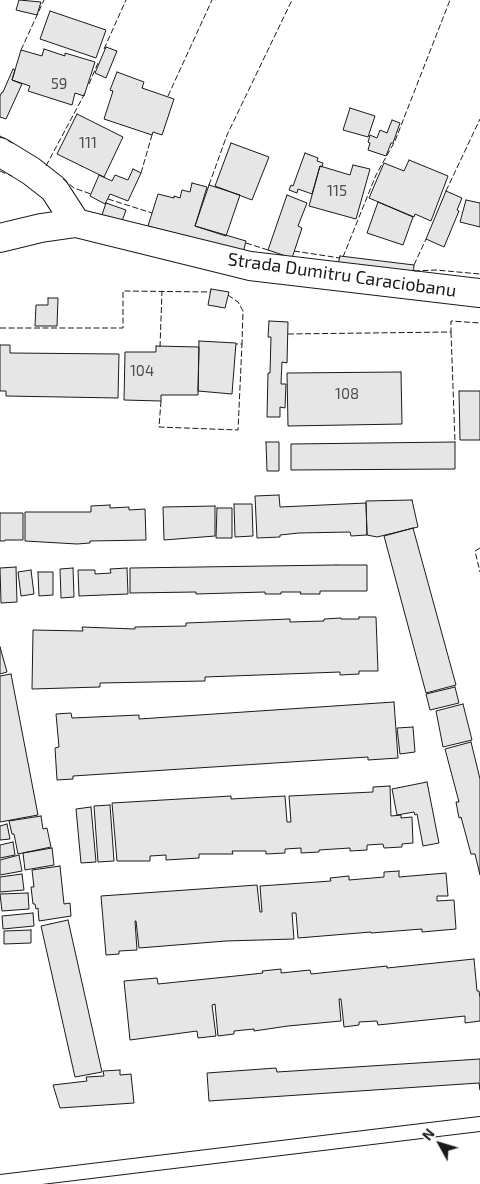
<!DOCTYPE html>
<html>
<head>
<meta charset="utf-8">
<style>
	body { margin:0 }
	#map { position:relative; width:480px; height:1184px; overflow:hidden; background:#fff; font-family:"Exo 2",sans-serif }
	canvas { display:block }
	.north { position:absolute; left:415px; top:1119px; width:50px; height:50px; -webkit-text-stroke:4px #fff; paint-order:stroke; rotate:309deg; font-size:14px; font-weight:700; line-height:20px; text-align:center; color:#1a1a1a }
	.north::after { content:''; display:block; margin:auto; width:18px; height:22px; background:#1a1a1a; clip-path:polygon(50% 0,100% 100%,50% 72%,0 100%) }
</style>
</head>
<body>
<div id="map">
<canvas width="480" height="1184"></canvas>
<div class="north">N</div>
</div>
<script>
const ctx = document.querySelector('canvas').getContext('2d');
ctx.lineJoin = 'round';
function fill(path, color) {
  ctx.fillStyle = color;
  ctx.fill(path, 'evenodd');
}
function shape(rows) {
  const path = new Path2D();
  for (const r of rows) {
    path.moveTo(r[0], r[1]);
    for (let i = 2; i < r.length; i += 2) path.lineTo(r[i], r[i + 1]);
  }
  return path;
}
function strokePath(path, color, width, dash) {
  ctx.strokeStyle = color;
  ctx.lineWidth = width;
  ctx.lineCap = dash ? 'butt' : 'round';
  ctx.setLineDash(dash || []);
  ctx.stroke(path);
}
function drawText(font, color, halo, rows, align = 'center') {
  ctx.font = font + ' "Exo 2",sans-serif';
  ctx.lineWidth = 4;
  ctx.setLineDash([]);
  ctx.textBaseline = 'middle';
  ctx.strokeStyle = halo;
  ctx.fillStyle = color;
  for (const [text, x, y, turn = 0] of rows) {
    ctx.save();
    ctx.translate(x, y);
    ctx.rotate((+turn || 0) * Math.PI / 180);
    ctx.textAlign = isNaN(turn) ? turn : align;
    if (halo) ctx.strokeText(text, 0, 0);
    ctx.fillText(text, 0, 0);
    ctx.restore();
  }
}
const building = shape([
	[19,0,41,2,37,15,16,10,19,0],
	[50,11,106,30,96,58,40,39,50,11],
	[106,47,117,51,106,78,95,73,106,47],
	[44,49,65,56,65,53,95,62,84,96,75,93,72,105,28,91,30,86,12,80,21,50,42,56,44,49],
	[13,69,15,70,12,80,22,84,6,119,0,117,0,96,2,92,3,92,13,69],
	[117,72,144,82,142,88,174,99,162,135,153,132,152,135,104,119,113,91,110,90,117,72],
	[350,108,375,116,368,137,343,130,350,108],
	[77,114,123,137,104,177,57,154,77,114],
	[392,120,400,123,393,143,391,143,386,156,368,150,370,143,368,142,370,135,377,138,380,130,387,133,392,120],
	[231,143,269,157,252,200,215,186,231,143],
	[305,153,318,158,317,161,323,163,322,167,320,166,312,194,298,189,297,193,289,190,291,185,293,186,305,153],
	[409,160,448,176,431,221,415,214,414,217,369,198,384,163,404,171,409,160],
	[353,165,370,169,356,219,309,206,320,166,350,175,353,165],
	[133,169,141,173,128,201,110,194,105,204,90,196,99,175,112,181,115,175,128,180,133,169],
	[192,183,207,187,195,226,246,241,243,253,148,226,158,194,174,198,174,196,180,198,182,190,190,192,192,183],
	[209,185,240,195,226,236,195,226,209,185],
	[446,191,462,198,457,210,459,211,444,247,426,239,446,191],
	[287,195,307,203,298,226,302,228,292,258,268,250,287,195],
	[466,200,480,203,480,227,460,222,466,200],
	[378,202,413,217,403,245,367,233,378,202],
	[106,203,126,210,120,227,100,221,106,203],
	[340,256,414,265,413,277,337,269,340,256],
	[211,289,229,292,225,308,208,305,211,289],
	[48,298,58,298,57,326,35,326,36,305,48,305,48,298],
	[269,321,288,322,287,363,282,362,281,384,286,384,285,408,280,407,280,417,267,417,268,373,270,373,271,337,268,337,269,321],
	[199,341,236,343,232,394,198,391,199,341],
	[0,345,10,345,10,353,119,354,118,398,6,396,6,391,0,391,0,345],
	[156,346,199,347,198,395,161,395,161,401,124,400,125,352,156,352,156,346],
	[401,372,402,424,288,426,287,373,401,372],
	[459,391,480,391,480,440,460,440,459,391],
	[266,442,279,442,279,471,267,471,266,442],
	[455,442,455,469,291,470,291,444,455,442],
	[279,495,280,507,366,503,367,535,351,536,350,532,299,533,280,535,280,537,257,538,255,496,279,495],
	[412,500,418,527,377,537,367,535,366,501,412,500],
	[234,504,252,504,253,536,235,537,234,504],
	[110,505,110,508,129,507,129,510,145,509,146,540,90,541,90,543,77,544,25,541,25,512,91,512,91,506,110,505],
	[215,506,215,536,164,540,163,507,215,506],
	[217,508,232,508,232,538,216,538,217,508],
	[0,513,23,513,23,540,5,540,5,541,0,541,0,513],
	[413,528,456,685,426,693,384,536,413,528],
	[336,565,367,565,367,591,320,591,320,594,300,594,301,592,281,592,281,594,265,594,265,592,196,594,196,592,130,593,130,568,336,565],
	[16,567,17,602,1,603,0,568,16,567],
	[73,568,74,597,61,598,60,569,73,568],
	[127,568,128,594,79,596,78,570,95,570,95,574,111,573,110,569,127,568],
	[31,570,34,594,21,596,18,572,31,570],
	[38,572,53,572,53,595,39,596,38,572],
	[359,617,376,617,378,671,359,671,359,674,340,675,340,672,205,677,205,681,100,683,100,687,32,689,33,630,83,631,82,627,135,629,135,627,186,626,186,623,290,619,290,622,324,621,324,619,341,618,341,619,359,619,359,617],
	[0,647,7,672,0,674,0,647],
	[11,674,38,815,0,822,0,676,11,674],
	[455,687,459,703,430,710,426,694,455,687],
	[394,702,398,758,368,760,368,757,73,776,73,779,57,780,55,748,59,747,56,714,71,713,72,718,139,715,139,719,394,702],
	[463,704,472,740,443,747,436,711,463,704],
	[413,727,415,752,400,754,397,728,413,727],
	[471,742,480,779,480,875,475,854,471,854,461,817,459,818,456,802,459,802,445,749,471,742],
	[427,782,439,843,423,846,417,814,415,815,414,812,397,815,392,789,427,782],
	[390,786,391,816,401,815,401,818,412,817,413,843,402,844,402,847,384,848,383,844,367,845,367,850,350,851,350,848,319,850,319,852,301,853,301,848,285,849,285,853,266,854,266,851,232,851,233,854,199,854,199,858,166,860,166,855,150,856,150,861,117,861,112,803,231,796,231,799,285,796,287,822,291,822,289,796,373,792,373,787,390,786],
	[110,805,114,861,98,862,94,806,110,805],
	[91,807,96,862,81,863,76,809,91,807],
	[41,816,43,829,47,828,51,847,18,854,14,834,12,834,9,821,41,816],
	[7,824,10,839,0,840,0,826,7,824],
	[13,842,15,855,0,858,0,845,13,842],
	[52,848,54,865,25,870,23,853,52,848],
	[19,855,22,871,0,875,0,860,19,855],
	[60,866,64,904,70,903,71,916,39,921,38,908,36,909,35,904,33,904,31,887,34,887,32,870,60,866],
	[399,871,399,877,446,873,448,896,437,896,437,901,454,900,456,929,422,932,422,929,371,933,371,932,298,938,296,913,292,913,294,939,226,941,139,948,136,921,135,921,137,950,119,951,119,954,106,955,101,896,257,885,260,912,262,912,260,886,331,881,330,878,349,876,349,880,384,877,384,872,399,871],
	[22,874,24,890,0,892,0,877,22,874],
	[28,893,29,909,2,911,0,894,28,893],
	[33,913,34,926,3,929,2,916,33,913],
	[68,920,102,1072,75,1077,41,926,68,920],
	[31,930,31,943,4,944,4,931,31,930],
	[474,959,477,991,479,991,480,998,480,1021,465,1023,465,1016,378,1025,377,1021,359,1022,359,1025,344,1027,341,999,339,999,341,1021,288,1026,254,1031,254,1029,234,1031,234,1034,218,1036,215,1004,212,1005,216,1036,198,1038,197,1031,130,1040,124,981,157,978,158,984,245,975,263,973,262,971,281,969,281,973,310,970,311,974,387,966,387,968,474,959],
	[480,1059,480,1090,479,1083,209,1101,207,1073,276,1068,277,1072,480,1059],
	[120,1070,120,1075,131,1074,134,1103,60,1108,53,1085,87,1081,86,1077,104,1076,103,1071,120,1070]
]);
fill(building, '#e6e6e6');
strokePath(building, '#1a1a1a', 1);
const lane = shape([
	[0,1182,480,1124]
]);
const street = shape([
	[0,152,31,171,54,189,76,223],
	[0,238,41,228,76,223,250,266,480,293]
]);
strokePath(lane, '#1a1a1a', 16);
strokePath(street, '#1a1a1a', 30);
strokePath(lane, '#fff', 14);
strokePath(street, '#fff', 28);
strokePath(shape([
	[104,49,126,0],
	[21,50,44,0],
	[89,84,98,63],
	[168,96,212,0],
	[0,136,14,144],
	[46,166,85,93],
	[0,171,12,176],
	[141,173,152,135],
	[63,179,74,188,91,194],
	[209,185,227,135,292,0],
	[446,191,480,119],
	[108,199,152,213],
	[246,243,268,250],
	[294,251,340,258],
	[343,257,376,175,395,141,450,0],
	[414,265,426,239],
	[414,271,436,270,480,274],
	[228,295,238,302,243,311,242,344,236,344],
	[0,328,123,328,123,291,211,292],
	[451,332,455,442],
	[288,334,451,332,451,321,480,323],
	[160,347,162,291],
	[161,401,159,427,238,430,242,344],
	[480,548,475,551,480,572]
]), '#1a1a1a', 1, [6, 2.5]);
drawText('15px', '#4d4d4d', null, [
	["59",59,84],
	["111",88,143],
	["115",337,191],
	["104",142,371],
	["108",347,394]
]);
drawText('18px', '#1a1a1a', '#fff', [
	["Strada Dumitru Caraciobanu",342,275,8]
]);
</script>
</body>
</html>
